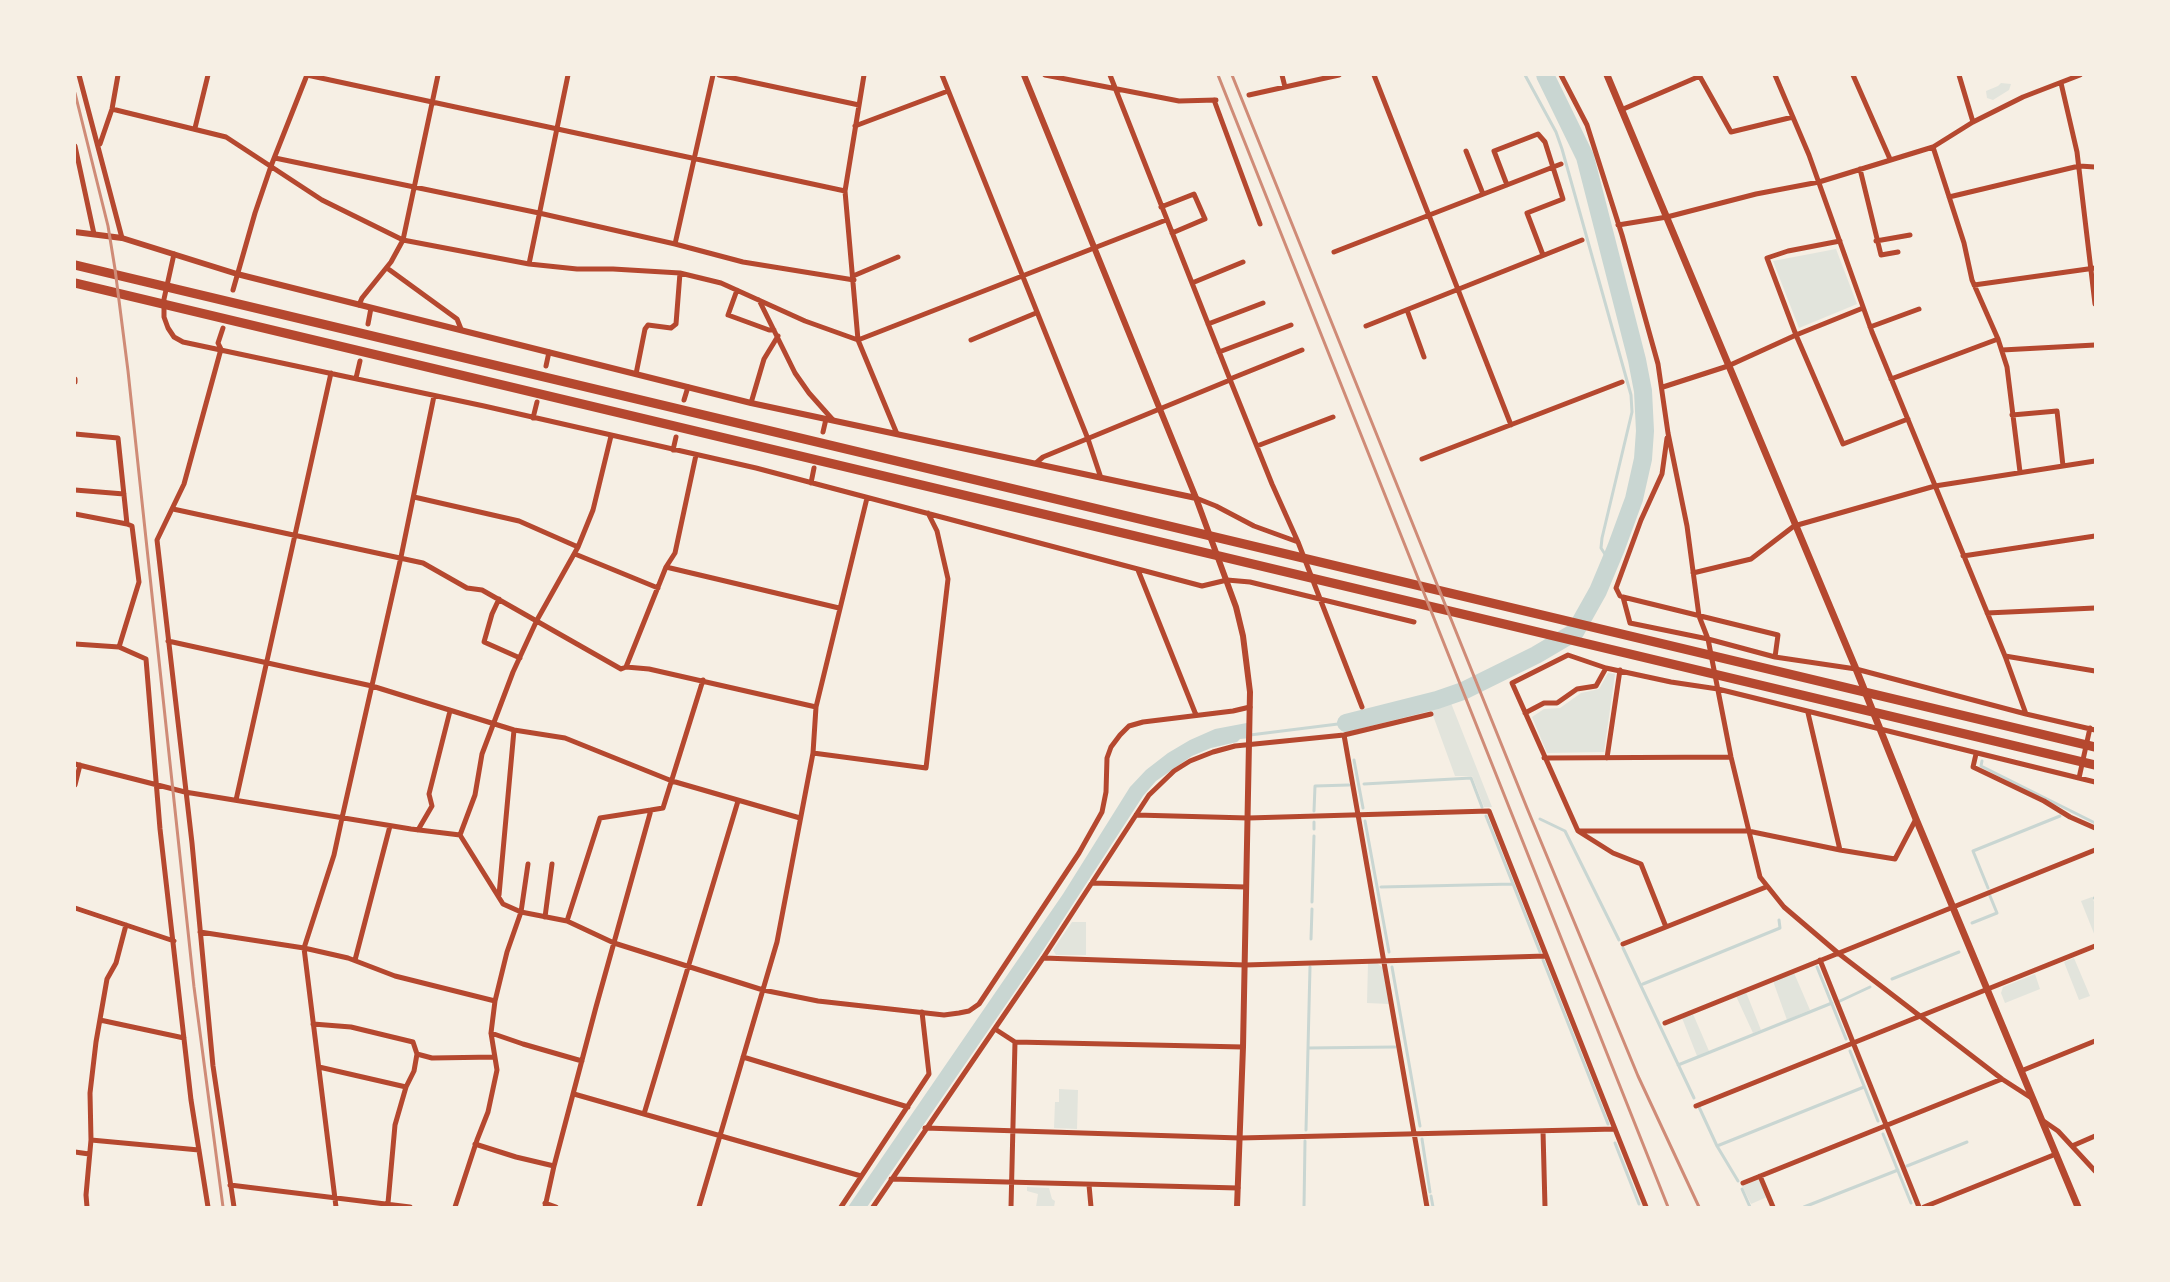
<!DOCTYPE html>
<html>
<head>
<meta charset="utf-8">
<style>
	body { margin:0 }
	#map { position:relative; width:2170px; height:1282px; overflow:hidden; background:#f6efe4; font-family:Poppins,sans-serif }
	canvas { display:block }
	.frame { position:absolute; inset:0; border:76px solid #f6efe4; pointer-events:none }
</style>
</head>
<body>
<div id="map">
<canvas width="2170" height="1282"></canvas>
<div class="frame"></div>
</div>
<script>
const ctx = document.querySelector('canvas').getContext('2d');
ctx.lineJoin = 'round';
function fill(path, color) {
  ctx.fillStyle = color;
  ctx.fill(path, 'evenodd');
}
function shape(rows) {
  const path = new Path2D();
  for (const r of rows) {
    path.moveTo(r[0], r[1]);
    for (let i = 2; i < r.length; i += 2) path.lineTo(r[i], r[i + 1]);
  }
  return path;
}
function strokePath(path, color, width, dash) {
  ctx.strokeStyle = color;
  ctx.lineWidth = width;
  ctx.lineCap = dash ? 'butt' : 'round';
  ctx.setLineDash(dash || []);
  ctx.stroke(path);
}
fill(shape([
	[2001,83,2011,84,2009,90,1993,100,1987,98,1986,91,1998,86],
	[1836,249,1857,304,1799,328,1773,261],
	[1608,673,1615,674,1604,752,1547,753,1532,717,1544,709,1560,708,1581,693,1599,689],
	[1451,703,1492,807,1484,807,1472,776,1455,776,1431,710],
	[2092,897,2095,904,2095,936,2081,901],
	[1072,922,1086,922,1086,955,1056,955,1053,950],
	[2074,958,2090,996,2079,1000,2064,962],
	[1368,963,1377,963,1383,968,1389,1004,1367,1003],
	[1794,973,1810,1010,1787,1020,1773,981],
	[2035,974,2040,989,2005,1003,2001,993,2003,987],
	[1746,992,1761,1030,1753,1033,1736,996],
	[1693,1014,1709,1051,1697,1056,1682,1018],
	[1059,1089,1078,1090,1077,1129,1054,1128,1055,1102,1059,1102],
	[1760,1179,1767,1197,1751,1204,1742,1186],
	[1027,1187,1049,1188,1052,1199,1055,1201,1054,1207,1036,1207,1038,1194,1027,1191]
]), '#e2e4dc');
fill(shape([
	[1252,722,1252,738,1240,739,1237,742,1211,748,1192,756,1156,781,1143,796,1040,955,867,1207,848,1207,1063,894,1130,787,1146,770,1168,753,1190,740,1215,729]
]), '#c9d6d2');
strokePath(shape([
	[1525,75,1556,132,1562,149,1631,395,1632,412,1602,538,1601,548,1610,562],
	[1250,735,1346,723],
	[1354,760,1363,808],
	[1982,761,1981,766,2095,823],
	[1364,784,1471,778,1482,807],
	[1314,811,1315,786,1349,785],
	[1486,816,1540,952],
	[1540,819,1565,831,1619,940],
	[1365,821,1389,952],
	[1314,829,1314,822],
	[1381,887,1513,884],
	[1988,888,1973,851,2060,816],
	[2094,898,2095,898],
	[1312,902,1314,836],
	[1972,923,1997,913,1990,896],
	[1311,939,1312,909],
	[1623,948,1694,1098],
	[1543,960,1608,1124],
	[1392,967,1420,1126],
	[1817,967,1846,1039],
	[1892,979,1959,952],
	[1643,984,1780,928,1779,920],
	[1840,1001,1870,987],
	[1308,1048,1395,1047],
	[1850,1051,1878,1121],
	[1678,1065,1832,1003],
	[1699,1107,1717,1146,1738,1181],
	[1306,1130,1310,967],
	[1883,1134,1911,1203],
	[1422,1139,1430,1192],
	[1615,1143,1639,1204],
	[1717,1146,1864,1087],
	[1907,1166,1967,1142],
	[1742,1189,1750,1207],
	[1431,1196,1433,1207],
	[1304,1207,1305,1141],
	[1804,1207,1898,1170]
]), '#c9d6d2', 3);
strokePath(shape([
	[1346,723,1437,700,1463,691,1536,655,1575,632,1598,591,1616,548,1634,499,1643,459,1645,431,1643,391,1637,360,1585,157,1545,75]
]), '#c9d6d2', 18);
strokePath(shape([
	[79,75,122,238],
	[307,75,845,191],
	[719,75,859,105],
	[864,75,845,191,858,340,897,434],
	[942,75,1088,439,1101,478],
	[1045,75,1179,101,1216,100],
	[1110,75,1233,387,1272,484,1298,542,1362,707],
	[1282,75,1285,87],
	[1374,75,1511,425],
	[1561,75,1587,125,1622,235,1658,364,1668,433,1687,526,1699,616,1708,639,1731,757,1760,877,1784,907,1838,953,2002,1079,2033,1099],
	[1699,75,1731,132,1793,117],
	[1775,75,1809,155,1872,332,2005,656,2026,714],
	[1853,75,1890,159],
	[1959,75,1973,122],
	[2061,83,2077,152,2095,304],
	[1249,95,1339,75],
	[1214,100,1260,224],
	[112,109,226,137,322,200,403,240,529,264,577,269,613,269,680,273,721,283,805,321,858,340,1166,220],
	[1621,110,1700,76],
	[855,126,948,91],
	[195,128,208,75],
	[100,144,112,109,118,75],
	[75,146,94,234],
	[1933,147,1964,243,1972,280,1998,339,2007,367,2020,472],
	[1466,151,1483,194],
	[275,158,539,213,675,244,743,262,854,280],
	[1860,169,1881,255,1898,252],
	[1507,185,1494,151,1538,134,1545,142,1563,199,1527,213,1543,255],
	[1949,197,2079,166,2095,167],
	[1161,207,1194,194,1205,219,1172,233],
	[1618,225,1667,217,1756,194,1819,182,1933,147,1973,122,2023,97,2080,75],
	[1840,241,1788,251,1767,258,1796,335,1843,444,1908,419],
	[1876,241,1910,235],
	[675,244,713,75],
	[1334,252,1561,164],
	[174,254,164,299,164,317,168,328,174,337,183,342,484,406,756,468,1202,586,1227,580,1250,582,1414,622],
	[529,264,568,75],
	[387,268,457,319,461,329],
	[853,276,898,257],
	[1192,283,1243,262],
	[1974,285,2095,268],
	[233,290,255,213,271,166,307,75],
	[737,290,728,315,769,330,774,330],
	[759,300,795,373,809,393,833,420],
	[359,305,362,298,391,262,403,240,438,75],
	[1407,310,1424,357],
	[368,324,371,308],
	[1208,324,1263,303],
	[1366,326,1582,240],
	[1870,327,1919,309],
	[223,328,218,343,221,349,184,484,157,540,192,843,213,1066,234,1207],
	[971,340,1036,313],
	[2002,350,2095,345],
	[1219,352,1291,325],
	[546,366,549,352],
	[636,374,645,329,648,325,671,328,676,324,680,273],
	[356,378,360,361],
	[75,379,75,382],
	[1230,379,1302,350],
	[1891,379,1998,339],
	[1663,387,1728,366,1796,335,1863,308],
	[684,400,688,387],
	[751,403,764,359,778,336],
	[2012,415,2057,411,2063,466],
	[533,418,537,402],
	[823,432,826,419],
	[75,434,118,438,127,524,132,526,139,582,119,647],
	[1667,438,1662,474,1641,520,1616,588,1620,596,1623,597,1778,635,1775,657],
	[1257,446,1333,417],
	[673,450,676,437],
	[1422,459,1622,382],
	[1036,463,1043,457,1230,380],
	[811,483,814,468],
	[75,490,124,494],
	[414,497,519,521,578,547],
	[1196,498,1216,506,1254,526,1298,542],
	[173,509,423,563,467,588,482,590,621,669,626,667,649,669,816,707],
	[75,514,127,524],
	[575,554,658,588],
	[1963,556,2095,536],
	[666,567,839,608],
	[1138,570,1196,715],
	[1693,573,1751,559,1794,526,1935,486,2095,461],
	[1623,597,1630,623,1708,639,1775,657,1856,669,2026,714,2095,730],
	[499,599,492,614,484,642,520,658],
	[1987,613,2095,608],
	[168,641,372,686,514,730,565,738,672,781,800,818],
	[75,644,119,647,146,659,160,829,191,1100,208,1207],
	[2005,656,2095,671],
	[626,667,666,567,675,553,696,455],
	[1525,713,1544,703,1557,703,1577,689,1596,686,1606,668],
	[1808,713,1840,850],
	[1344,735,1427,1207],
	[813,753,926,768,948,579,937,531,928,513],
	[1976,754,1973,767,2044,801,2070,817,2095,828],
	[1544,758,1731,757],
	[1607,758,1620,670],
	[75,764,185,792,411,829,460,835],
	[2079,778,2090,728],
	[75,785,80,765],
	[236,800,331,373],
	[1136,815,1248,818,1489,811,1615,1129],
	[418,830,432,806,429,794,450,711],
	[1580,831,1748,831,1840,850,1895,859,1916,819],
	[528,864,521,912,567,921,614,943,763,990,818,1001,944,1015,959,1013,969,1011,979,1004,1079,853,1102,812,1106,792,1107,758,1111,747,1120,735,1129,726,1143,722,1233,711,1250,707],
	[1092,883,1246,887],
	[1766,887,1666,927,1641,864,1613,853,1578,831,1512,683,1568,655,1606,668,1671,682,1718,689,2095,782],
	[499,895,514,730],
	[75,908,174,941],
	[545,917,552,864],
	[567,921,600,818,651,810],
	[200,932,304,948,348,958,395,976,495,1001,491,1033,497,1070,488,1112,477,1140,455,1207],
	[1623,944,1666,927],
	[1043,958,1245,965,1546,956],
	[355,960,390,826],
	[1820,960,1919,1207],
	[495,1001,507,952,521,912,503,904,460,835,475,795,482,754,513,672,537,620,578,547,593,510,611,436],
	[100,1020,184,1038],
	[1665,1023,2095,850],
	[313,1024,351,1027,413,1042,417,1054,414,1071,406,1087,395,1125,388,1203],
	[995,1029,1015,1042,1243,1047],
	[491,1033,523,1044,582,1061],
	[417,1054,432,1058,495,1057],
	[743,1057,908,1107],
	[319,1067,406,1087],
	[2021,1071,2095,1041],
	[574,1094,861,1176],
	[1696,1106,2095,946],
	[644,1114,738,801],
	[2042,1120,2058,1131,2095,1171],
	[925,1128,1240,1138,1615,1129,1646,1207],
	[1543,1131,1545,1207],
	[91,1140,199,1150],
	[475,1144,516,1157,554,1166],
	[2072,1146,2095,1136],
	[75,1152,89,1154],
	[1760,1176,1773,1207],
	[891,1179,1238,1188],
	[1743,1183,2002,1079],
	[230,1185,410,1207],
	[1089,1185,1091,1207],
	[545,1203,556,1207],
	[87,1207,86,1195,91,1140,90,1093,96,1042,107,979,116,963,126,925],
	[336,1207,304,948,334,855,342,818,401,557,434,396],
	[545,1207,554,1166,596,1007,651,810,663,808,703,680],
	[699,1207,777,942,813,753,816,707,867,498],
	[841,1207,929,1074,922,1012],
	[873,1207,1043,958,1149,795,1174,771,1190,761,1213,752,1235,746,1344,735,1431,714],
	[1011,1207,1015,1042],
	[1924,1207,2056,1154]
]), '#b5482f', 5);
strokePath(shape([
	[1024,75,1196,498,1236,607,1243,636,1250,692,1243,1047,1237,1207],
	[75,232,122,238,237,274,751,403,1196,498]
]), '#b5482f', 6);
strokePath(shape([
	[1607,75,1856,669,1916,819,2078,1207]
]), '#b5482f', 7);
strokePath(shape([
	[75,265,2095,747],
	[75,283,2095,765]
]), '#b5482f', 9);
strokePath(shape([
	[1218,75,1668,1207],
	[1232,75,1527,808,1638,1076,1699,1207],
	[75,93,108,226,115,269,128,371,194,987,223,1207]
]), '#cf8b77', 3);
</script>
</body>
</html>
